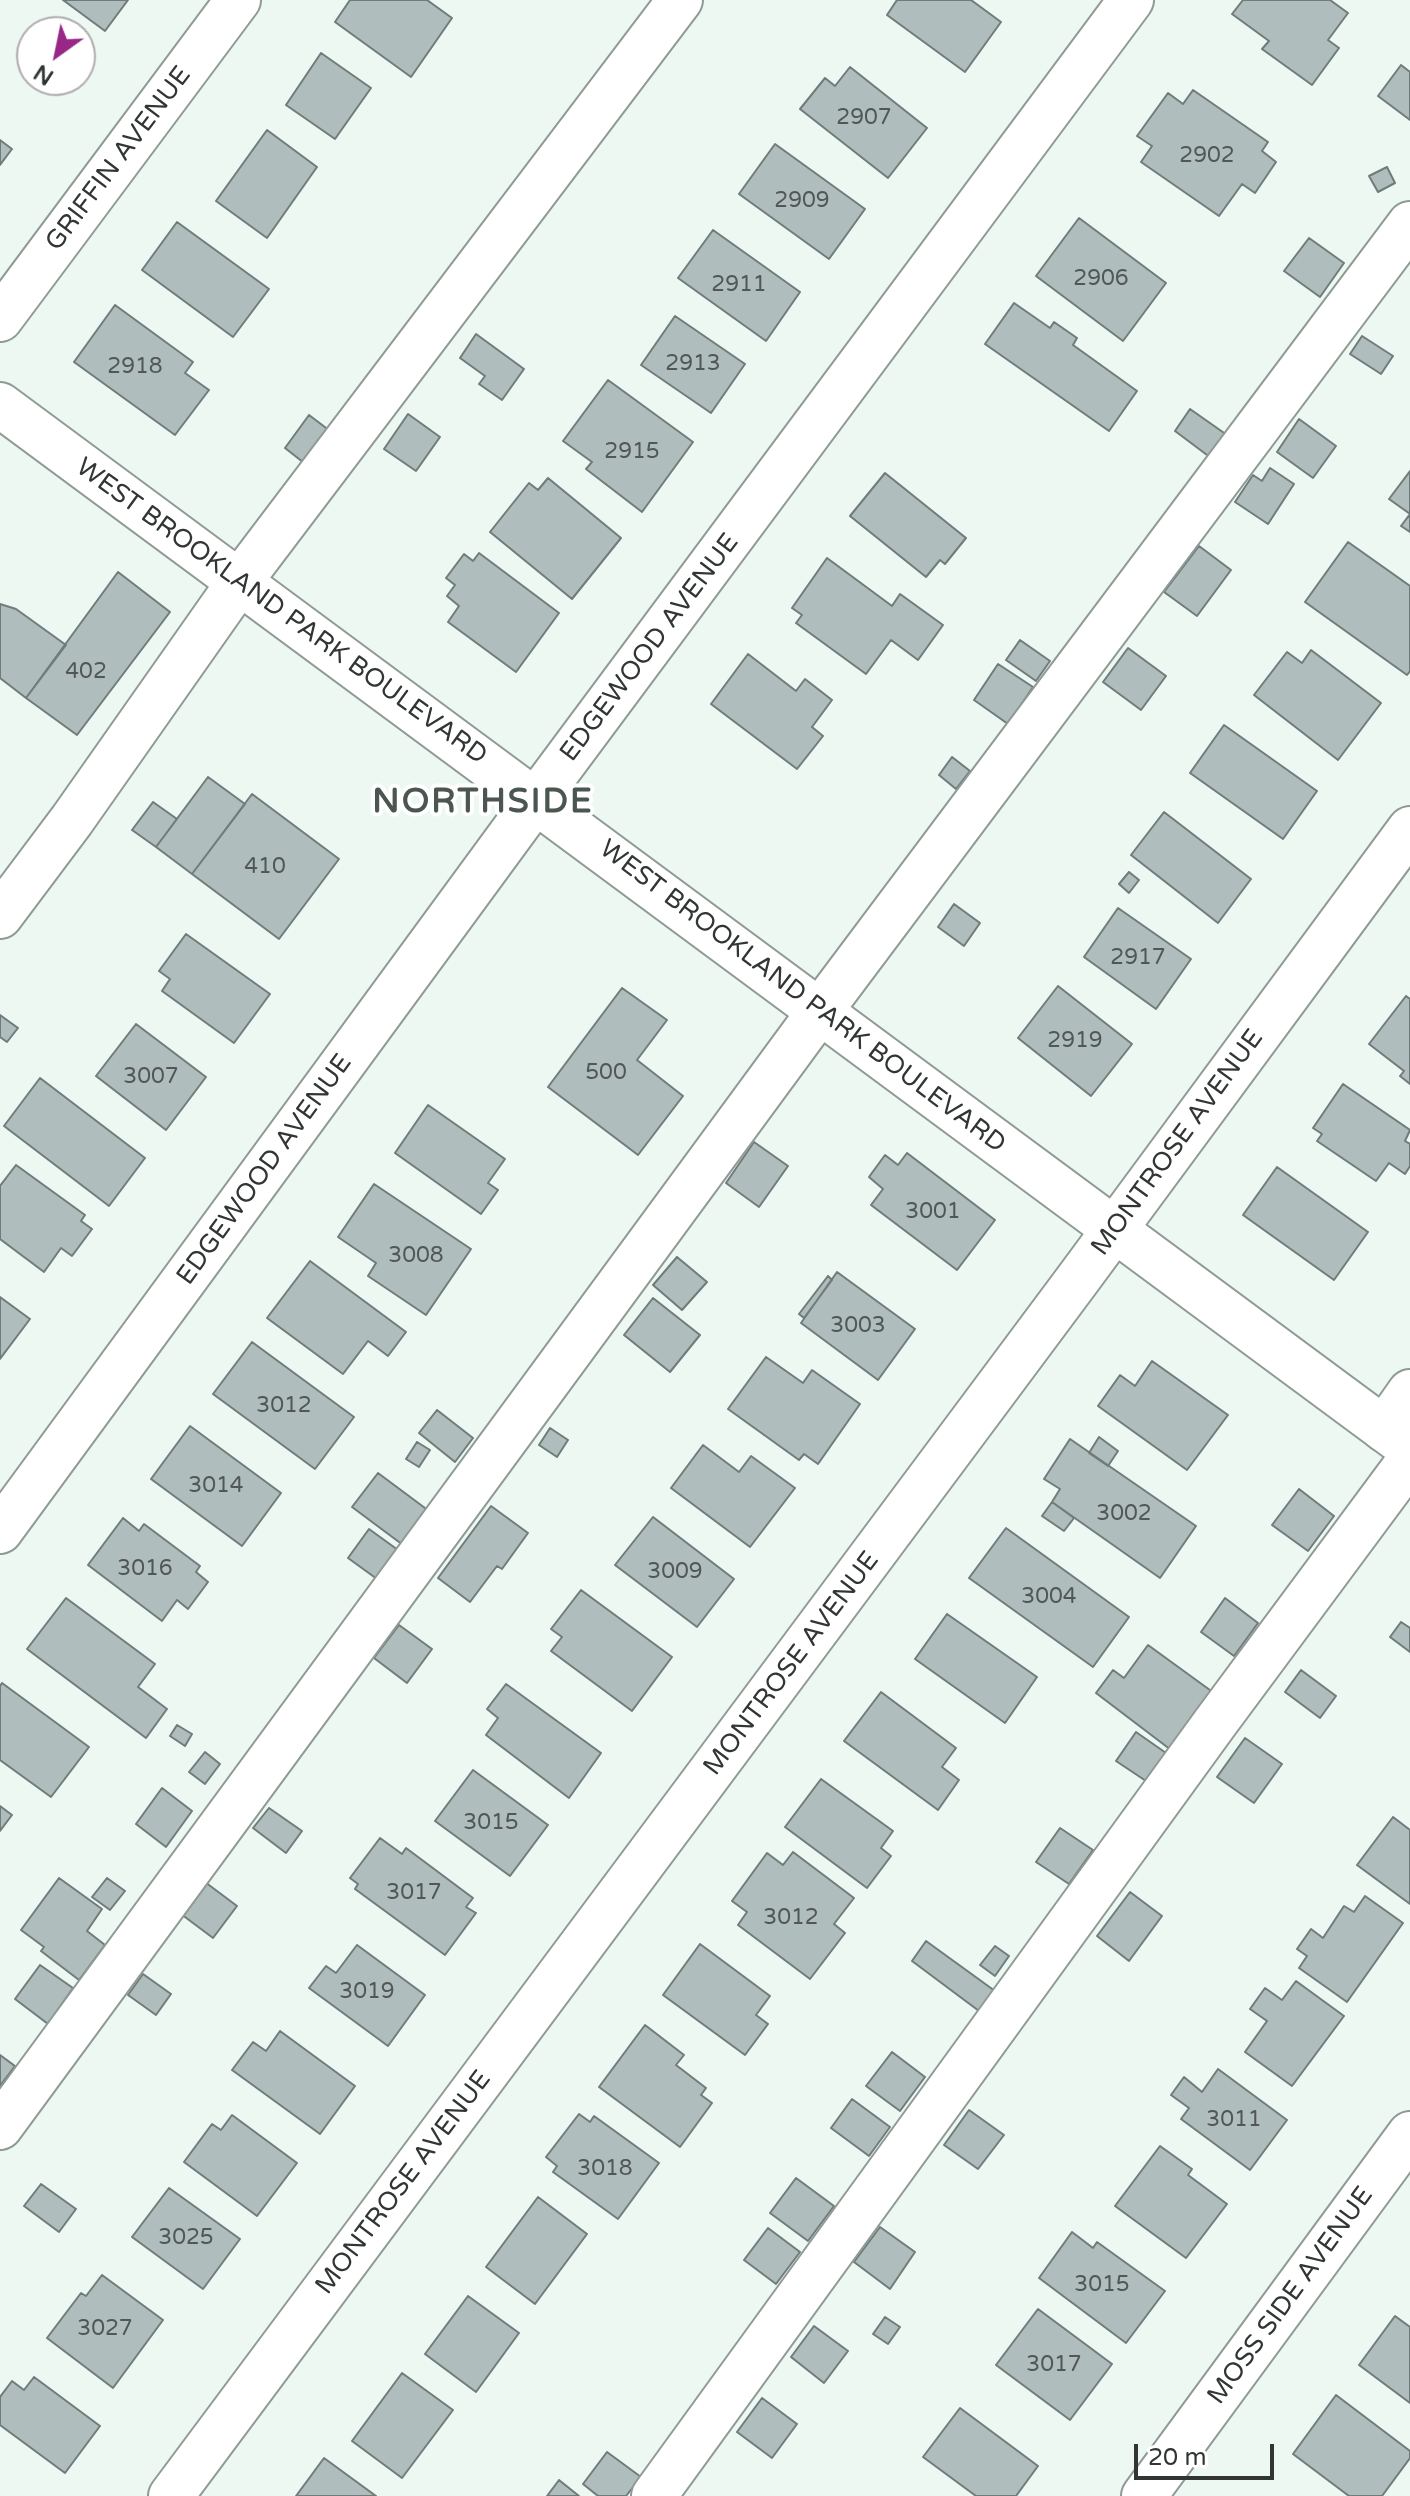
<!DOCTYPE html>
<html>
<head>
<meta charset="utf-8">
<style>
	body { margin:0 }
	#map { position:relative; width:1410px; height:2496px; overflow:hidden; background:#ecf8f1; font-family:"Varela Round",sans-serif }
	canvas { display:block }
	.north { position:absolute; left:16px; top:16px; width:80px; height:80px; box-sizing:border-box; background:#fff; border:2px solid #adaead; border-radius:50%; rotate:213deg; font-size:22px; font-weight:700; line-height:32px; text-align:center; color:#313533 }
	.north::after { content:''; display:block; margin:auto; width:28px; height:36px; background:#982887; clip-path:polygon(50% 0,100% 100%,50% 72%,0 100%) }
	.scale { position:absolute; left:1134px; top:2444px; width:140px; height:36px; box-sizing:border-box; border:4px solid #313533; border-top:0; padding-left:10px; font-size:24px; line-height:28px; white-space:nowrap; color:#313533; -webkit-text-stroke:6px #fff; paint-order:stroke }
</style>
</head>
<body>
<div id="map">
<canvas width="1410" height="2496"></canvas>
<div class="north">N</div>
<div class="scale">20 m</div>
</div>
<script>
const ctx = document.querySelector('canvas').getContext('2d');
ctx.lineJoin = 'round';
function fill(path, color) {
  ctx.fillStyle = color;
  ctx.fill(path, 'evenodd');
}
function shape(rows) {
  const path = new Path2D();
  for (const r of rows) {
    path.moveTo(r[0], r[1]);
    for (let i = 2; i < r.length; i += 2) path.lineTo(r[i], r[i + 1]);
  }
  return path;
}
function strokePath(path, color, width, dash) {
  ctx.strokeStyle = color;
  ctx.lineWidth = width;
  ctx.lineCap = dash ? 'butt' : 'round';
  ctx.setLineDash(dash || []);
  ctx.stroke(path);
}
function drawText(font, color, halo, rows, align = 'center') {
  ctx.font = font + ' "Varela Round",sans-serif';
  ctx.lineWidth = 8;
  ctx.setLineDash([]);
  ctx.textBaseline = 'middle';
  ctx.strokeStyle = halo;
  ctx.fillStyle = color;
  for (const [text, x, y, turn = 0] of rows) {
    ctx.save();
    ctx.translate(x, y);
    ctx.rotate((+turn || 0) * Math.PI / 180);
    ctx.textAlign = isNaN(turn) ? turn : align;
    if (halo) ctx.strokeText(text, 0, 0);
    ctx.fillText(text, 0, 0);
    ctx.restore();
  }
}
const building = shape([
	[63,0,128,0,105,31,63,0],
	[350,0,427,0,452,18,411,77,335,22,350,0],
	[897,0,971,0,1001,22,965,72,887,15,897,0],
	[1243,0,1330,0,1348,13,1328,40,1339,48,1312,85,1262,49,1269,41,1232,14,1243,0],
	[321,53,371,88,335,139,286,105,321,53],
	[1401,65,1410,72,1410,120,1378,96,1401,65],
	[850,67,927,128,888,178,800,109,825,78,835,86,850,67],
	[1193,90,1268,142,1262,151,1276,162,1255,193,1242,184,1219,216,1141,162,1152,146,1137,136,1168,93,1183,104,1193,90],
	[267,130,317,167,267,238,216,201,267,130],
	[0,140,12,149,0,165,0,140],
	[775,144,865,209,829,259,739,194,775,144],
	[1387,167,1395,183,1378,192,1369,176,1387,167],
	[1079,218,1166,283,1123,341,1036,276,1079,218],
	[177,222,269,289,233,337,142,270,177,222],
	[713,230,800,292,766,341,678,278,713,230],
	[1309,238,1344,263,1320,297,1284,271,1309,238],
	[1014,303,1050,328,1054,322,1077,338,1073,345,1137,391,1109,431,985,344,1014,303],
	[115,305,193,362,185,373,209,390,175,435,74,362,115,305],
	[675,316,745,364,711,413,641,365,675,316],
	[476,334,524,369,502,400,479,384,485,376,460,358,476,334],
	[1362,336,1393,356,1381,374,1350,354,1362,336],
	[608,380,693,442,642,512,586,469,592,462,563,441,608,380],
	[1190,409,1227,435,1211,458,1175,431,1190,409],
	[408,414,440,437,416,471,384,449,408,414],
	[309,415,338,437,313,470,285,448,309,415],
	[1299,419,1336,446,1313,478,1277,452,1299,419],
	[1270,468,1294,484,1268,524,1235,502,1253,475,1262,481,1270,468],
	[1410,471,1410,532,1401,526,1410,514,1389,499,1410,471],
	[885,473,966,538,945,564,940,560,926,577,850,516,885,473],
	[548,478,621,538,572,599,490,532,529,483,538,490,548,478],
	[1348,542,1410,586,1410,671,1407,675,1305,602,1348,542],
	[1199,546,1231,570,1197,616,1164,592,1199,546],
	[479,553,559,613,516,672,448,622,459,606,447,596,455,585,446,578,464,554,473,561,479,553],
	[827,558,892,606,900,594,943,625,918,660,891,640,866,674,796,623,802,615,792,608,827,558],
	[118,572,170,612,77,735,26,698,118,572],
	[0,604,16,609,66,645,26,698,0,678,0,604],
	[1020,640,1050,661,1036,681,1006,660,1020,640],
	[1128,648,1166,676,1141,710,1103,682,1128,648],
	[1311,650,1381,703,1338,760,1254,695,1287,652,1302,663,1311,650],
	[748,654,796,691,805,679,832,700,812,727,823,736,797,769,711,704,748,654],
	[998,664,1033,687,1008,724,974,700,998,664],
	[1224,725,1317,791,1283,839,1190,773,1224,725],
	[952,757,970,771,956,789,939,775,952,757],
	[208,777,245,804,192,874,156,847,208,777],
	[252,794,339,859,279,939,192,874,252,794],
	[153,802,177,819,156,847,132,830,153,802],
	[1164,812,1251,879,1218,923,1131,855,1164,812],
	[1129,872,1139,880,1129,893,1119,884,1129,872],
	[954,904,980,923,964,946,938,927,954,904],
	[1118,908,1191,959,1156,1009,1084,957,1118,908],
	[186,934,270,994,234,1043,162,991,170,979,159,971,186,934],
	[1058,986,1132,1044,1091,1096,1018,1038,1058,986],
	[622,988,667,1020,637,1060,683,1096,638,1155,548,1087,622,988],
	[1406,996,1410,999,1410,1084,1400,1076,1404,1071,1369,1044,1406,996],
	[0,1015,18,1028,7,1042,0,1037,0,1015],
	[136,1024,206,1077,166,1130,96,1076,136,1024],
	[40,1078,145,1158,109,1206,4,1126,40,1078],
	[1343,1084,1410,1130,1405,1141,1410,1144,1410,1166,1405,1174,1389,1163,1376,1181,1317,1141,1322,1134,1313,1128,1343,1084],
	[428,1105,505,1159,488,1183,498,1190,481,1214,395,1153,428,1105],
	[754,1142,788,1166,759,1207,726,1183,754,1142],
	[907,1153,995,1220,957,1270,871,1205,883,1189,869,1177,885,1155,898,1165,907,1153],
	[16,1165,85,1215,81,1221,92,1229,72,1256,61,1248,44,1272,0,1239,0,1186,16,1165],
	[1277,1167,1368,1232,1334,1280,1243,1215,1277,1167],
	[374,1184,471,1249,426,1315,368,1276,376,1263,338,1237,374,1184],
	[677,1257,707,1282,682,1310,653,1285,677,1257],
	[310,1261,406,1332,388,1356,368,1341,343,1374,267,1318,310,1261],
	[837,1272,915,1329,878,1380,801,1323,837,1272],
	[828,1276,832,1280,804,1318,799,1314,828,1276],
	[0,1297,30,1319,0,1359,0,1297],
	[653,1298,700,1335,670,1372,624,1335,653,1298],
	[252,1342,354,1417,315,1469,213,1394,252,1342],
	[766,1357,803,1383,812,1370,860,1404,818,1464,804,1454,799,1460,728,1409,766,1357],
	[1152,1361,1228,1415,1187,1470,1098,1406,1120,1375,1135,1386,1152,1361],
	[437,1410,473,1438,455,1462,419,1433,437,1410],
	[190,1426,281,1493,242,1546,151,1479,190,1426],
	[550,1428,568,1440,557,1457,539,1445,550,1428],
	[1099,1437,1118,1451,1108,1466,1089,1453,1099,1437],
	[1070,1439,1196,1526,1160,1578,1052,1502,1060,1489,1044,1479,1070,1439],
	[417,1442,430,1450,419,1467,406,1459,417,1442],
	[703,1445,739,1472,751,1456,795,1488,750,1547,671,1488,703,1445],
	[378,1473,429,1511,403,1545,352,1507,378,1473],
	[1299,1489,1334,1516,1308,1551,1272,1525,1299,1489],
	[1052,1502,1074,1518,1064,1531,1042,1516,1052,1502],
	[491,1506,528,1533,502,1569,497,1566,470,1602,438,1578,491,1506],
	[653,1517,734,1579,697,1627,615,1565,653,1517],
	[123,1518,139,1531,144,1524,200,1566,196,1572,208,1582,188,1609,177,1600,162,1621,88,1565,123,1518],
	[1006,1528,1129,1617,1093,1667,969,1578,1006,1528],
	[369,1529,398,1550,377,1579,348,1558,369,1529],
	[581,1590,672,1657,632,1711,551,1651,562,1637,551,1629,581,1590],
	[66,1598,155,1664,138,1687,167,1709,146,1738,27,1649,66,1598],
	[1225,1598,1258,1623,1234,1656,1201,1632,1225,1598],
	[947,1614,1037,1677,1005,1723,915,1659,947,1614],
	[1401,1622,1410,1628,1410,1652,1390,1637,1401,1622],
	[399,1625,432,1649,407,1683,374,1658,399,1625],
	[1148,1645,1214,1693,1171,1750,1096,1693,1113,1670,1124,1678,1148,1645],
	[1301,1670,1336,1696,1320,1718,1285,1692,1301,1670],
	[2,1683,89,1747,51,1797,0,1760,0,1686,2,1683],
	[506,1684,601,1753,569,1798,486,1735,498,1718,487,1709,506,1684],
	[881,1692,956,1748,942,1767,959,1780,938,1810,844,1741,881,1692],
	[177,1725,192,1734,185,1746,170,1736,177,1725],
	[1136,1732,1166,1753,1146,1781,1116,1761,1136,1732],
	[1245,1738,1282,1764,1254,1803,1217,1777,1245,1738],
	[205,1752,220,1764,205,1784,189,1772,205,1752],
	[473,1770,548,1825,510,1876,435,1821,473,1770],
	[821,1779,893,1831,881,1848,891,1856,867,1888,785,1827,821,1779],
	[162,1788,192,1811,166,1847,136,1824,162,1788],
	[0,1806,12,1815,0,1831,0,1806],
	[269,1808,302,1831,286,1853,253,1828,269,1808],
	[1393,1817,1410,1830,1410,1904,1357,1865,1393,1817],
	[1060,1828,1093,1850,1069,1884,1036,1862,1060,1828],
	[380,1838,402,1854,406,1848,473,1898,466,1907,476,1913,445,1955,355,1889,358,1884,350,1878,380,1838],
	[793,1852,854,1898,834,1924,845,1933,810,1979,738,1925,747,1912,732,1901,767,1853,783,1865,793,1852],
	[59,1878,102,1909,87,1931,105,1945,79,1980,41,1951,44,1947,21,1930,59,1878],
	[107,1878,125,1891,110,1910,92,1897,107,1878],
	[205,1882,237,1906,213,1938,181,1914,205,1882],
	[1130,1892,1162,1916,1129,1961,1097,1936,1130,1892],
	[1365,1896,1403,1923,1347,2002,1299,1968,1307,1956,1297,1949,1311,1929,1323,1938,1344,1906,1354,1912,1365,1896],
	[926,1941,995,1991,979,2011,912,1961,926,1941],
	[700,1944,770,1996,756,2015,768,2024,745,2055,663,1995,700,1944],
	[357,1945,425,1995,388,2046,309,1988,326,1966,336,1973,357,1945],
	[995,1946,1009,1956,995,1976,980,1965,995,1946],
	[40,1965,73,1988,48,2024,15,1999,40,1965],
	[143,1974,171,1994,156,2015,128,1995,143,1974],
	[1296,1981,1344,2016,1292,2086,1245,2052,1267,2021,1250,2009,1265,1988,1282,2000,1296,1981],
	[645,2025,684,2055,676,2065,706,2088,701,2095,712,2103,680,2147,599,2087,645,2025],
	[280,2031,355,2086,320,2134,232,2070,253,2042,266,2051,280,2031],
	[892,2052,925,2077,900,2111,866,2086,892,2052],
	[0,2055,15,2066,0,2086,0,2055],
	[1218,2069,1287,2120,1250,2170,1181,2119,1189,2108,1171,2095,1184,2077,1202,2092,1218,2069],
	[852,2099,890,2127,869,2156,831,2128,852,2099],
	[969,2110,1004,2135,978,2169,944,2145,969,2110],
	[579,2114,590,2122,594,2116,659,2163,618,2219,553,2172,557,2166,546,2157,579,2114],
	[232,2115,297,2163,257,2216,184,2162,212,2124,221,2130,232,2115],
	[1160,2146,1192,2169,1188,2175,1227,2204,1186,2258,1115,2206,1160,2146],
	[796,2178,834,2206,808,2241,770,2213,796,2178],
	[41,2184,76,2209,59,2232,24,2206,41,2184],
	[169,2188,240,2239,203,2289,132,2237,169,2188],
	[538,2197,587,2234,535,2304,486,2267,538,2197],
	[880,2227,915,2252,890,2289,854,2262,880,2227],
	[768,2228,800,2252,776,2284,744,2260,768,2228],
	[1072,2232,1093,2248,1097,2242,1165,2291,1126,2343,1039,2278,1072,2232],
	[102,2275,163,2320,113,2388,47,2338,81,2293,86,2296,102,2275],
	[468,2296,519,2333,476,2392,425,2354,468,2296],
	[1038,2309,1112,2364,1070,2420,996,2365,1038,2309],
	[1395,2316,1410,2327,1410,2403,1359,2365,1395,2316],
	[885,2317,900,2327,888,2344,873,2334,885,2317],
	[814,2326,848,2351,824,2383,791,2357,814,2326],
	[402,2373,453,2410,402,2478,352,2441,402,2373],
	[34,2377,100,2426,65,2473,0,2425,0,2397,12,2381,24,2390,34,2377],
	[1336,2395,1410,2451,1410,2458,1382,2496,1349,2496,1293,2454,1336,2395],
	[762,2398,797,2424,772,2458,737,2432,762,2398],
	[960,2408,1038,2466,1016,2496,976,2496,923,2457,960,2408],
	[607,2452,641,2477,626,2496,598,2496,583,2484,607,2452],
	[324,2458,376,2496,296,2496,324,2458],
	[559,2480,579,2496,547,2496,559,2480]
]);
fill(building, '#afbdbd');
strokePath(building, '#707c7c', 2);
const minor = shape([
	[0,319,238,0],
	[0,916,72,820,240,581,680,0],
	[1384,1429,1410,1392],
	[0,1531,536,800,1131,0],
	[0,2127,820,1011,1410,224],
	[171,2496,1078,1279,1410,829],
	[654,2496,1215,1723,1410,1460],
	[1144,2496,1410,2134]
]);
const major = shape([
	[0,405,1410,1448]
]);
strokePath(minor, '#909a94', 48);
strokePath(major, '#909a94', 48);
strokePath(minor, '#fff', 44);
strokePath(major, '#fff', 44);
drawText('22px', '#505756', null, [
	["2907",864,118],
	["2902",1207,156],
	["2909",802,201],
	["2906",1101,279],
	["2911",739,285],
	["2913",693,364],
	["2918",135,367],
	["2915",632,452],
	["402",86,672],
	["410",265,867],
	["2917",1138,958],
	["2919",1075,1041],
	["500",606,1073],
	["3007",151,1077],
	["3001",933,1212],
	["3008",416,1256],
	["3003",858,1326],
	["3012",284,1406],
	["3014",216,1486],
	["3002",1124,1514],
	["3016",145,1569],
	["3009",675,1572],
	["3004",1049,1597],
	["3015",491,1823],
	["3017",414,1893],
	["3012",791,1918],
	["3019",367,1992],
	["3011",1234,2120],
	["3018",605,2169],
	["3025",186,2238],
	["3015",1102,2285],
	["3027",105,2329],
	["3017",1054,2365]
]);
drawText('26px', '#313533', '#fff', [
	["GRIFFIN AVENUE",119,159,-53],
	["WEST BROOKLAND PARK BOULEVARD",281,612,36],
	["EDGEWOOD AVENUE",650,648,-53],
	["WEST BROOKLAND PARK BOULEVARD",802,997,37],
	["MONTROSE AVENUE",1178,1143,-54],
	["EDGEWOOD AVENUE",265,1170,-54],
	["MONTROSE AVENUE",792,1664,-53],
	["MONTROSE AVENUE",404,2183,-53],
	["MOSS SIDE AVENUE",1291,2296,-54]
]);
ctx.letterSpacing = '2px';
drawText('bold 34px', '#4c5651', '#fff', [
	["NORTHSIDE",483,803]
]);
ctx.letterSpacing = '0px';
</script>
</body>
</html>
